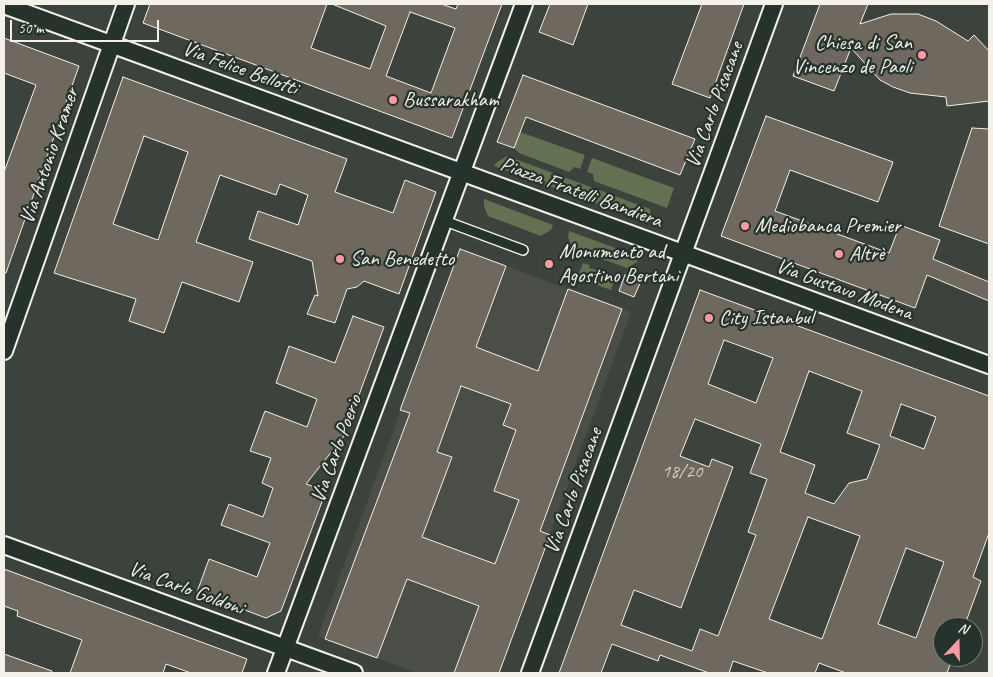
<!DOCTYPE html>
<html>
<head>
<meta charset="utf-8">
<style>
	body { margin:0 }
	#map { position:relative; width:993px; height:677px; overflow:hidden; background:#3c433c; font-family:Caveat,sans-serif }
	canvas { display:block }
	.frame { position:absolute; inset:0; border:5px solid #f4f1e8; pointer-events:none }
	.north { position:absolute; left:933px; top:617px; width:50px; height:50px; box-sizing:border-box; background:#26332d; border:1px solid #787f78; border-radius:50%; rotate:21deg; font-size:14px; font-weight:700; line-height:20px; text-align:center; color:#f4f1e8 }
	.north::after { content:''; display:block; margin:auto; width:18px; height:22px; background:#ff9aa2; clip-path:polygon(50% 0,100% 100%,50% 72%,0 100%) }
	.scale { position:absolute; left:10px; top:20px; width:149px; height:22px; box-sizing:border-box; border:2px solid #f4f1e8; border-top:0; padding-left:6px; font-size:15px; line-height:18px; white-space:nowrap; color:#f4f1e8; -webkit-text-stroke:4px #26332d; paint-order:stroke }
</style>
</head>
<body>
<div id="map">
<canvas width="993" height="677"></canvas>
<div class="frame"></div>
<div class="north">N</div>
<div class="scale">50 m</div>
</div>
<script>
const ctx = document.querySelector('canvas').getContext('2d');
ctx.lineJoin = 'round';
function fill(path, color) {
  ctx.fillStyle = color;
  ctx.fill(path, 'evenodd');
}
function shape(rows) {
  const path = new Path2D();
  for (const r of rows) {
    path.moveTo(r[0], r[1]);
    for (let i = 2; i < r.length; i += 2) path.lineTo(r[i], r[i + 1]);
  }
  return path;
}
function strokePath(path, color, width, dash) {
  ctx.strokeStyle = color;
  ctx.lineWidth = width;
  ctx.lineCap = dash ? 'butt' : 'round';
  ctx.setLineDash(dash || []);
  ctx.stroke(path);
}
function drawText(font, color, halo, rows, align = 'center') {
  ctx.font = font + ' Caveat,sans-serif';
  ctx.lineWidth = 4.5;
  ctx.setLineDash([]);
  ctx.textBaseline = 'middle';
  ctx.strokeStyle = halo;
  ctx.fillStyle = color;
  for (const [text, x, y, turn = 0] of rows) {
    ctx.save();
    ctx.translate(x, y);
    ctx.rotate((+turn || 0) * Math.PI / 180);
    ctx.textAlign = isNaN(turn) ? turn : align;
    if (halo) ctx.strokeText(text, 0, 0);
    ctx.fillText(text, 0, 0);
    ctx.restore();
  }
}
fill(shape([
	[460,249,631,312,499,673,417,673,318,636]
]), '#4b4e46');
fill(shape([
	[520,132,585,155,580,169,574,167,569,172,519,153,514,148],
	[507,156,650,209,653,224,494,166,497,162],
	[592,158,674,188,667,208,594,181,593,174,587,172],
	[484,199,553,225,551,230,541,236,488,216,484,206],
	[569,231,640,257,637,262,627,268,572,248,568,237],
	[583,263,590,265,589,268,616,275,611,290,577,278]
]), '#637051');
const building = shape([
	[150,4,327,4,311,48,370,69,386,26,332,4,441,4,456,9,458,4,502,4,452,138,143,23,150,4],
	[410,12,455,28,431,93,386,76,410,12],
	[550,4,588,4,573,45,539,32,550,4],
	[702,4,744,4,710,98,672,84,702,4],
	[820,4,868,4,860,24,891,14,918,14,936,21,968,41,974,35,989,51,989,101,947,106,946,97,910,93,893,87,880,80,851,48,834,91,793,76,820,4],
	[4,38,79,66,6,273,4,273,4,172,36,85,4,73,4,38],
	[523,75,695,139,680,175,526,117,514,148,497,142,523,75],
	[123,77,347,159,335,192,393,213,405,180,436,192,399,294,364,281,357,287,347,289,335,323,307,314,315,295,318,296,312,261,249,239,258,211,298,225,308,195,280,184,276,195,220,175,196,242,253,262,239,302,182,282,164,333,129,321,136,299,54,273,123,77],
	[144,136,188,152,158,240,113,224,144,136],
	[766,116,893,162,878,202,790,170,775,211,889,253,900,225,940,240,933,259,989,282,989,301,927,275,915,308,721,236,766,116],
	[972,128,989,129,989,244,939,226,972,128],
	[460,249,506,266,476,347,538,371,568,289,622,309,540,531,550,535,499,673,454,673,479,606,407,579,377,658,325,639,410,413,400,410,460,249],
	[461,386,511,404,503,425,516,430,494,491,519,500,495,564,422,537,452,457,437,452,461,386],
	[625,275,641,281,634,297,619,291,625,275],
	[700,290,989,396,989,533,973,577,981,581,964,627,943,627,943,657,953,657,947,673,846,673,819,663,815,673,768,673,733,661,729,673,709,673,660,655,658,661,612,644,601,673,559,673,700,290],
	[724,340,773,358,756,403,708,384,724,340],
	[809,371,862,391,847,433,880,445,867,479,849,483,834,504,805,493,815,465,780,452,809,371],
	[901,404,936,417,924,449,890,436,901,404],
	[695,419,761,444,750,473,767,479,748,532,756,535,718,636,700,629,692,651,621,625,634,590,681,608,733,467,712,459,709,467,680,456,695,419],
	[808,517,860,536,822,639,769,619,808,517],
	[906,548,944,562,916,638,878,624,906,548],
	[353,316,384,327,344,436,306,484,326,491,281,611,266,618,197,592,209,559,257,577,270,543,221,525,229,504,263,517,273,488,262,483,271,458,250,451,265,411,307,427,317,399,276,383,289,346,335,363,353,316],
	[4,569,247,659,242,673,191,673,166,664,163,673,70,673,82,640,17,616,18,611,4,606,4,569],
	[4,654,52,671,52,673,4,673,4,654]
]);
fill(building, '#6f685e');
strokePath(building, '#f4f1e8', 1);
const lane = shape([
	[445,221,523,250]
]);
const street = shape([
	[4,5,989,365],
	[4,351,126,4],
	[4,545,354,673],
	[276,673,524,4],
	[530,673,774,4]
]);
strokePath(lane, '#f4f1e8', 12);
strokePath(street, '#f4f1e8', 20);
strokePath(lane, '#26332d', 9);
strokePath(street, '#26332d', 16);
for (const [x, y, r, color] of [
	[922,55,5,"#ff9aa2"],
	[393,100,5,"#ff9aa2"],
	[745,226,5,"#ff9aa2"],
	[839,254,5,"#ff9aa2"],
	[340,259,5,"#ff9aa2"],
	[549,264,5,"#ff9aa2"],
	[709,318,5,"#ff9aa2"]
]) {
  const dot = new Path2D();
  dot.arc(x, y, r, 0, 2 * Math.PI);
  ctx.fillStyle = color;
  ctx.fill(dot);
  strokePath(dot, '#26332d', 2);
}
drawText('19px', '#d3cfc6', null, [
	["18/20",682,472]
]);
drawText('21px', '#f4f1e8', '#26332d', [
	["Chiesa di San",912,43,"right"],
	["Vincenzo de Paoli",912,67,"right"],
	["Bussarakham",403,100],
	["Mediobanca Premier",755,226],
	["Monumento ad",559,252],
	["Agostino Bertani",559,276],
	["Altrè",849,254],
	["San Benedetto",350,259],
	["City Istanbul",719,318]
], 'left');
drawText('21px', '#f4f1e8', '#26332d', [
	["Via Felice Bellotti",240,69,20],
	["Via Carlo Pisacane",715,105,-70],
	["Via Antonio Kramer",50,156,-71],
	["Piazza Fratelli Bandiera",581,193,20],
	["Via Gustavo Modena",844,290,20],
	["Via Carlo Poerio",337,449,-70],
	["Via Carlo Pisacane",574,491,-70],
	["Via Carlo Goldoni",186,589,20]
]);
</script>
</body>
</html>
